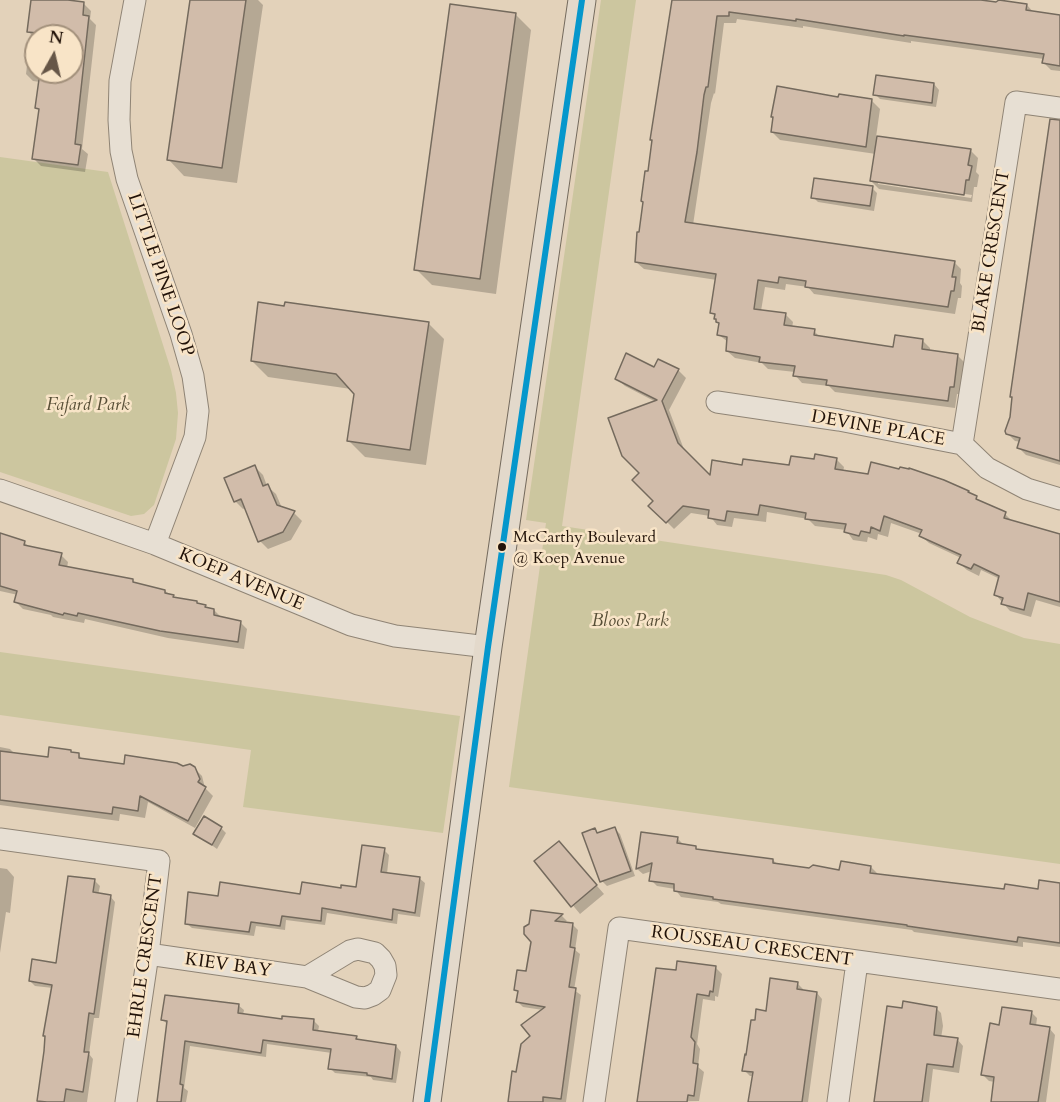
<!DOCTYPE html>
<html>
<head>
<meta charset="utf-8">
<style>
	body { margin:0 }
	#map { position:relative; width:1060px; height:1102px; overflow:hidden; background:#e3d2ba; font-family:Cardo,serif }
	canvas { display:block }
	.north { position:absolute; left:24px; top:24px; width:60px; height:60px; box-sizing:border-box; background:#f8e4c7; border:2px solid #a2907b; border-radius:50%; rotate:8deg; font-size:16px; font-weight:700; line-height:24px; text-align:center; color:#221309 }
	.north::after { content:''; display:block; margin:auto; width:21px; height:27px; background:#665647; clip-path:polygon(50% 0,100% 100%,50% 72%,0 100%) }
</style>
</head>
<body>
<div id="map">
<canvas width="1060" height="1102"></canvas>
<div class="north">N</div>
</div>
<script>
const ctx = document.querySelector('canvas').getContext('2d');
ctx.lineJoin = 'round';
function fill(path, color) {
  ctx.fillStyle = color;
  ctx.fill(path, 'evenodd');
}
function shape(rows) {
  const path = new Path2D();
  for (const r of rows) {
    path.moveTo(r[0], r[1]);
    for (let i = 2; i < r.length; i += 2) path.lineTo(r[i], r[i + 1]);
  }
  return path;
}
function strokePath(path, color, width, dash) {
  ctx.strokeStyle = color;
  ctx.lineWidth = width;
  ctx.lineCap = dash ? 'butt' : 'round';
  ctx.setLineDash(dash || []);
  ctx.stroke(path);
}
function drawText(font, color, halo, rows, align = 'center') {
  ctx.font = font + ' Cardo,serif';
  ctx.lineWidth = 5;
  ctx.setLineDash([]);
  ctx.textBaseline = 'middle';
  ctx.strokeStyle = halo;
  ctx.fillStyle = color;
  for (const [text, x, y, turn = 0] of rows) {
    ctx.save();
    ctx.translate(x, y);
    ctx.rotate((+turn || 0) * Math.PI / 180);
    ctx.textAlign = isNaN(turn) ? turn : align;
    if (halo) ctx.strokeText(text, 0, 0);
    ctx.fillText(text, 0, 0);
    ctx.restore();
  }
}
fill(shape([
	[601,0,636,0,562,526,886,575,901,580,970,617,1024,638,1060,644,1060,864,509,787,546,523,526,520],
	[0,157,108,172,171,370,176,393,178,413,176,439,154,505,144,514,131,516,0,472],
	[0,652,460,716,443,833,243,807,251,750,0,715]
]), '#ccc69f');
fill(shape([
	[32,0,57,0,84,4,91,11,90,19,96,25,82,149,88,154,85,172,41,166,33,158,40,111,36,107,40,82,33,81,26,74,31,34,28,32],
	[36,36,72,36,72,72,36,72],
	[191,0,258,0,263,5,237,183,184,176,169,160],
	[673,0,976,0,1027,5,1034,13,1060,16,1060,71,1051,70,1044,63,1044,59,911,41,911,43,803,26,803,28,737,19,736,23,724,23,715,94,714,93,711,103,693,225,954,262,961,269,960,283,962,286,961,298,958,298,955,314,814,294,808,287,786,284,785,290,765,287,761,311,785,314,793,322,792,328,814,331,821,338,894,349,923,341,930,348,930,351,957,355,965,363,961,394,957,394,955,408,835,392,829,386,802,383,795,375,795,372,768,369,762,363,735,358,727,351,728,342,719,335,720,324,712,312,717,280,644,269,636,262,654,142,651,140],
	[515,14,531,30,496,294,432,285,416,269],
	[934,84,939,90,936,107,880,99,875,94],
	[840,96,872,101,880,109,876,137,970,150,978,158,976,172,979,175,977,187,974,187,972,202,879,189,871,181,876,154,780,140,772,132,774,118,772,116,839,99],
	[878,181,972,195,971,198,878,184],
	[1060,138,1060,465,1026,455,1019,448,1021,442,1015,441,1008,434],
	[872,188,877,193,874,211,818,202,813,197],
	[428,323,444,339,426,465,365,457,349,441,355,393,351,389,268,377,252,361],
	[655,370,678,370,686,378,669,410,685,452,711,479,744,466,790,467,815,461,836,459,844,467,843,472,976,498,982,504,1005,514,1013,522,1060,534,1060,607,1036,600,1031,617,1010,611,996,595,1000,579,981,570,979,576,967,570,959,563,961,558,929,543,921,536,922,534,891,523,888,537,878,534,877,540,868,537,867,542,853,540,846,530,815,526,808,519,767,512,766,522,734,518,732,527,717,525,710,516,691,513,674,529,651,506,655,501,641,473,656,402,625,386,617,379],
	[255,467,263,475,267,486,276,494,282,508,294,513,302,521,291,540,268,549,260,541,246,508,243,509,235,501],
	[0,535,24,542,30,548,61,555,68,562,67,568,133,581,137,585,165,591,177,599,196,602,208,609,214,610,221,617,240,622,247,629,244,649,168,638,85,619,84,623,53,617,51,615,23,609,16,602,18,595,0,591],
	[0,747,10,749,15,754,49,758,73,754,79,755,84,761,125,766,194,768,202,776,205,788,213,796,195,828,148,802,145,818,120,814,119,821,0,805],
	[221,828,226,833,217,849,195,833],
	[614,828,620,834,635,876,607,886,602,881,595,830,599,834],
	[642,833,677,838,683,844,695,848,699,851,773,860,778,865,841,872,871,867,877,873,876,875,970,888,1039,891,1060,885,1060,947,1023,942,1023,947,914,932,912,930,721,904,718,902,681,897,675,889,657,886,651,880,652,871,643,874,637,869],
	[384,850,389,855,387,874,419,878,425,883,420,917,398,914,397,924,327,913,325,925,286,920,285,930,256,926,254,936,192,928,186,923,220,898,301,896,357,888],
	[567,851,604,894,580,914,537,862],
	[0,868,7,869,14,877,10,913,6,912,0,953],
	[95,881,100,886,98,895,110,896,115,902,99,1018,94,1018,89,1054,93,1059,87,1102,37,1102,46,1051,46,1037,44,1035,53,988,35,986,30,981,57,965],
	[533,912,562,916,567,921,564,923,573,925,578,930,575,950,580,954,574,990,581,995,566,1102,509,1102,518,1074,543,1010,523,1007,518,1002,519,993,516,990,528,973,532,941,531,925],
	[716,968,722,974,718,997,715,996,715,1001,703,999,697,1044,700,1049,698,1067,704,1072,699,1101,638,1102,677,972],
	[798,984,803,989,803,992,817,993,822,999,808,1102,751,1102,754,1076,750,1076,744,1070,767,1012],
	[238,1005,244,1010,243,1015,283,1021,314,1021,319,1026,318,1032,356,1037,360,1041,396,1046,401,1052,396,1083,373,1080,371,1077,335,1073,330,1068,332,1053,267,1044,266,1057,190,1046,184,1088,188,1091,186,1102,158,1102,168,1025,163,1020],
	[935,1007,941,1013,943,1026,941,1038,957,1039,963,1046,959,1073,933,1069,929,1102,875,1102,904,1010],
	[1031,1012,1037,1018,1036,1026,1049,1028,1055,1035,1046,1102,992,1102,995,1082,989,1081,983,1075,1000,1026]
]), '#0003');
const building = shape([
	[31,0,68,0,84,2,83,15,89,16,75,144,81,145,78,165,32,159,39,109,35,108,40,72,72,72,72,36,27,32,31,0],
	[190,0,246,0,222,168,167,160,190,0],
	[672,0,981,0,996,2,999,0,1027,4,1026,10,1060,15,1060,66,1042,63,1044,54,904,35,904,36,796,19,796,21,729,12,729,16,717,16,708,87,706,87,704,95,697,152,685,222,955,261,952,277,956,277,954,291,951,291,948,307,805,287,806,281,779,277,778,283,758,280,754,309,786,313,784,325,815,329,814,335,893,347,895,335,923,339,922,349,958,354,954,387,950,387,948,401,826,385,827,380,793,376,795,366,759,362,760,357,726,351,727,337,717,335,719,323,716,322,716,319,714,319,715,314,710,313,716,274,635,262,637,232,639,232,643,202,641,201,645,171,648,171,652,140,650,140,672,0],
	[450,4,516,13,480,279,414,270,450,4],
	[876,75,934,83,932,103,873,95,876,75],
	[777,86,838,97,839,94,872,99,866,147,771,132,773,117,771,117,777,86],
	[1050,119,1060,120,1060,461,1017,448,1020,438,1006,434,1005,431,1010,417,1012,397,1010,397,1050,119],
	[877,136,971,149,968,165,972,166,969,180,966,180,964,195,870,181,877,136],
	[814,178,873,186,870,206,811,198,814,178],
	[258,302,284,306,285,302,429,322,410,450,347,441,354,394,336,374,251,361,258,302],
	[626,353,654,367,658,359,679,369,662,401,678,443,710,475,712,460,742,465,743,459,789,465,791,456,814,459,815,454,837,458,835,469,868,474,871,462,899,469,900,467,909,469,909,468,944,480,969,491,968,492,977,496,976,499,1006,512,1004,518,1060,534,1060,602,1028,593,1024,610,1001,604,1003,598,994,595,999,576,974,564,971,569,957,563,961,555,919,536,922,530,884,516,880,531,871,527,870,533,861,531,859,536,844,532,846,524,805,519,806,513,760,505,758,515,727,511,725,521,708,518,709,510,683,506,666,523,648,506,653,501,632,480,639,473,622,456,608,418,657,400,615,379,626,353],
	[255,465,263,486,268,484,277,505,295,511,283,532,258,542,241,499,234,502,224,478,255,465],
	[0,533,25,541,24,545,62,553,59,565,133,579,133,582,165,590,165,593,174,595,173,597,197,601,197,603,206,605,205,607,214,609,214,615,241,621,238,642,160,631,78,613,77,616,64,613,63,615,14,602,17,591,0,586,0,533],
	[49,747,71,750,71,752,79,753,79,758,124,764,125,755,177,763,183,766,190,764,195,767,200,779,198,782,206,787,188,821,140,796,138,811,113,807,112,814,0,800,0,751,48,757,49,747],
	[204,816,222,827,212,845,193,834,204,816],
	[615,827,631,871,600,882,582,833,595,828,597,833,615,827],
	[641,832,678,837,677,843,696,846,696,849,773,859,773,863,809,868,813,865,839,870,841,861,871,866,870,873,1004,889,1005,884,1038,889,1039,880,1060,883,1060,943,1018,937,1017,942,907,926,907,925,713,899,713,897,674,891,674,884,649,881,652,863,636,869,641,832],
	[559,841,597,885,571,907,534,861,559,841],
	[362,845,385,848,381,872,420,877,415,913,393,909,392,920,322,908,321,921,282,916,280,926,251,922,249,932,185,924,188,892,218,896,220,882,300,894,302,882,341,888,341,885,356,887,362,845],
	[68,876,95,879,93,892,111,895,94,1014,89,1013,84,1052,89,1052,83,1092,66,1089,64,1102,47,1102,37,1101,44,1051,45,1036,43,1036,52,985,29,981,32,959,56,963,68,876],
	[531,910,563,914,555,921,573,923,570,947,575,948,569,987,576,988,561,1099,543,1097,543,1102,508,1102,512,1071,516,1072,521,1044,530,1036,521,1025,545,1007,516,1002,518,991,514,990,517,970,526,971,531,942,524,934,524,927,529,924,531,910],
	[677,961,716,966,713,992,710,991,709,996,697,994,691,1037,695,1042,693,1063,698,1064,694,1096,688,1095,687,1102,637,1102,656,968,676,970,677,961],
	[770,978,798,982,797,989,817,992,802,1102,748,1102,753,1072,742,1071,745,1054,746,1055,751,1020,755,1020,756,1009,766,1011,770,978],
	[165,995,239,1004,238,1013,282,1019,282,1016,314,1019,313,1030,357,1036,356,1039,396,1045,392,1079,367,1075,367,1073,328,1069,331,1049,263,1040,261,1053,185,1041,180,1084,183,1085,181,1102,157,1102,167,1021,161,1020,165,995],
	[903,1001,937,1007,934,1035,958,1038,953,1067,927,1064,922,1102,874,1102,887,1006,902,1008,903,1001],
	[1002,1007,1032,1011,1030,1024,1050,1027,1038,1102,991,1102,994,1077,981,1075,990,1023,999,1025,1002,1007]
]);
fill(building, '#d1bcaa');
strokePath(building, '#746a5d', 1.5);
const minor = shape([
	[135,0,120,81,119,120,121,151,127,179,181,334,193,376,198,411,195,437,155,544],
	[717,402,839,420,962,444,987,468,1027,489,1060,499],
	[962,444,1016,102,1060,108],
	[0,490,155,544,351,625,395,636,488,647],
	[0,839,159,861,148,954,126,1102],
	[148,954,307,977,356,997,365,998,373,995,380,990,386,975,385,966,381,959,375,953,358,949,350,951,307,977],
	[594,1102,619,928,1060,989],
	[838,1102,857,962]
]);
const major = shape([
	[427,1102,488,647,582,0]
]);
strokePath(minor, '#8f8475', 23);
strokePath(major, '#746a5d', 29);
strokePath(minor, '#e7dfd3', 21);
strokePath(major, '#e3d9cb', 27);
strokePath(shape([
	[427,1102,488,647,582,0]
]), '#0597cc', 6);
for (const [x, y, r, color] of [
	[502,547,5,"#221309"]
]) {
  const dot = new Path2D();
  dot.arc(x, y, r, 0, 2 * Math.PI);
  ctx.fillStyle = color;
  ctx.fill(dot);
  strokePath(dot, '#f8e4c7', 2);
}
drawText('16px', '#221309', '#f8e4c7', [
	["McCarthy Boulevard",513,538],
	["@ Koep Avenue",513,559]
], 'left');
drawText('18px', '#221309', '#f8e4c7', [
	["BLAKE CRESCENT",992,251,-81],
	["LITTLE PINE LOOP",160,275,71],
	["DEVINE PLACE",878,429,10],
	["KOEP AVENUE",241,580,23],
	["ROUSSEAU CRESCENT",752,947,8],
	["EHRLE CRESCENT",146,956,-82],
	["KIEV BAY",228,966,8]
]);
drawText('italic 18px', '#574e36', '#f8e4c7', [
	["Fafard Park",88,406],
	["Bloos Park",630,622]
]);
</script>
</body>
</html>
